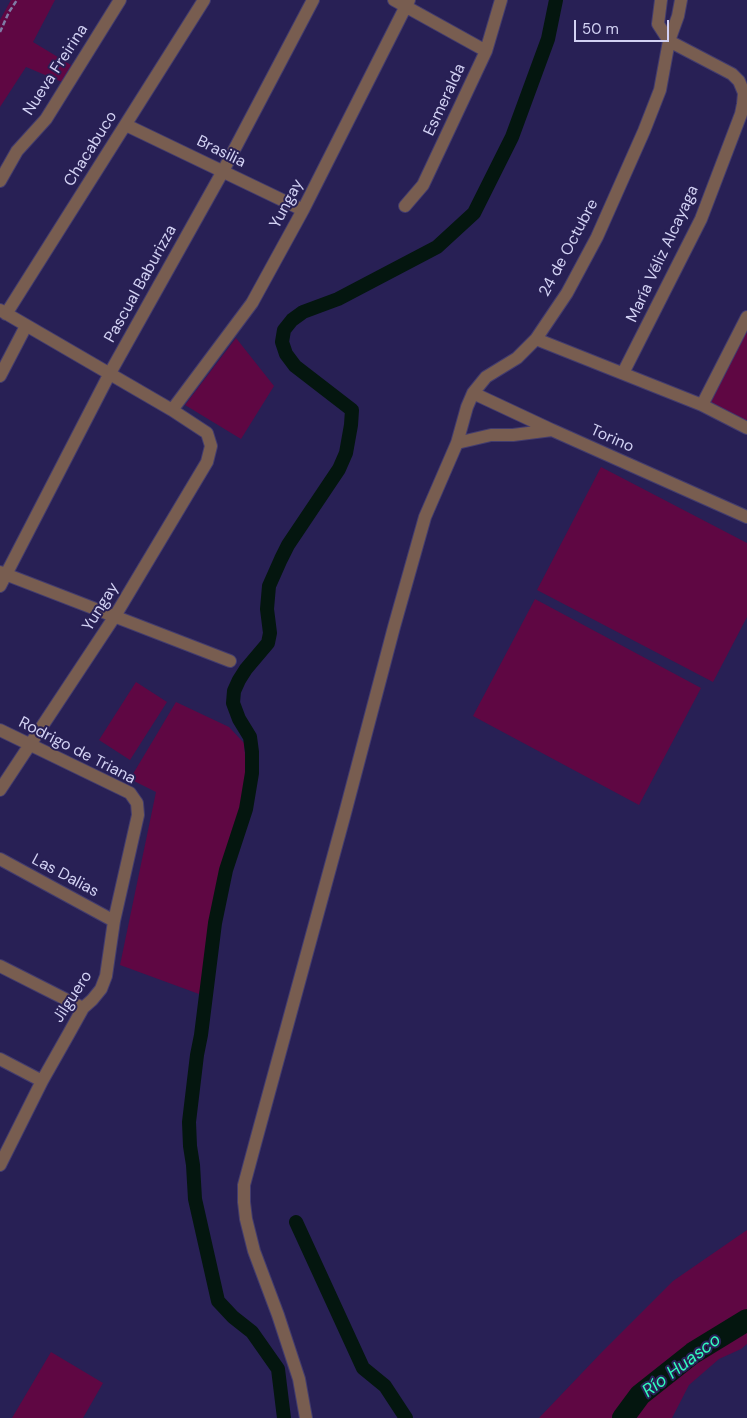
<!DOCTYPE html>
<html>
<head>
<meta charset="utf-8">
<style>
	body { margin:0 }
	#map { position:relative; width:747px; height:1418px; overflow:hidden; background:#282055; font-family:"DM Sans",sans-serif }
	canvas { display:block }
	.scale { position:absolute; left:574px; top:20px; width:95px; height:22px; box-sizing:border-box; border:2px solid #d2d1f3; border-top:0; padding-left:6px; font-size:15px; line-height:18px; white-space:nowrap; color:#d2d1f3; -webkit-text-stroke:4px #282055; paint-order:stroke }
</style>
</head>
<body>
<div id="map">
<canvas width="747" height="1418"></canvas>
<div class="scale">50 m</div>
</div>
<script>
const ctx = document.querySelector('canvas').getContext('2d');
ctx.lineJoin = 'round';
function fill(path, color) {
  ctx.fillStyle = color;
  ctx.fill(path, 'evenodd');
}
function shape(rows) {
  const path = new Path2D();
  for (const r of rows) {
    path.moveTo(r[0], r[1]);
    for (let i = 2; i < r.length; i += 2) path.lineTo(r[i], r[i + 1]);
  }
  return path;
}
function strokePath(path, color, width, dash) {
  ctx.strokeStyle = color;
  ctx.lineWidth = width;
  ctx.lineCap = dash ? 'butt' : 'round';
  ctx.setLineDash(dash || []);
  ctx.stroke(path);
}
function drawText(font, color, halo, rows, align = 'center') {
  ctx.font = font + ' "DM Sans",sans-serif';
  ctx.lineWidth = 4;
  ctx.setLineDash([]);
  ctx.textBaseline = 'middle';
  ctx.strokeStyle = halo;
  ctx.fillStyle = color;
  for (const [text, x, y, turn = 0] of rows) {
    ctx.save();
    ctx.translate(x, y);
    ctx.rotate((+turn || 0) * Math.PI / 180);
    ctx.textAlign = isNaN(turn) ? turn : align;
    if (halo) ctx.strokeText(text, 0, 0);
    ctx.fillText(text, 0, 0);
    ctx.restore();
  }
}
fill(shape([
	[11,0,55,0,33,42,71,65,62,82,26,67,0,107,0,20],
	[747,321,747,426,705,404],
	[236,338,274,386,241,439,185,405],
	[601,467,747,543,747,617,713,682,537,590],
	[535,599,701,688,639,805,473,716],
	[136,682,167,702,130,760,99,740],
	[176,702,229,727,244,743,248,793,199,994,120,965,156,792,130,779],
	[747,1230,747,1344,741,1349,719,1359,689,1385,672,1418,539,1418,601,1353,673,1281],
	[51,1352,103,1383,83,1418,12,1418]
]), '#5f0743');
strokePath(shape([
	[296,1222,363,1368,385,1386,406,1418],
	[284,1418,278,1369,252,1332,233,1317,218,1301,195,1199,193,1165,190,1146,189,1122,197,1055,201,1035,215,923,226,870,246,809,252,773,252,752,250,737,239,719,233,703,234,691,239,680,246,669,268,643,270,633,267,609,269,586,281,559,288,545,339,469,346,453,351,425,352,410,295,366,286,354,282,342,284,330,292,320,303,312,338,299,437,247,474,213,512,137,548,39,556,0]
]), '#04160f', 14);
strokePath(shape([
	[623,1418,640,1395,693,1353,747,1320]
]), '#04160f', 22);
const street = shape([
	[394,0,486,51],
	[126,125,303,210],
	[0,181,17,151,46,119,120,0],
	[405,206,423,185,486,51,501,0],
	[0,310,172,410,207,433,211,446,207,462,115,616,0,790],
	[6,314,204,0],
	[536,339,702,405,747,428],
	[623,373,701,219,741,114,743,104,744,93,739,81,732,74,669,41,658,24,661,0],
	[0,376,26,326],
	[473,393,552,430],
	[702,405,747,317],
	[172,410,252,303,303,210,409,0],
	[457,443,491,435,513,435,552,430,747,517],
	[0,572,230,661],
	[0,586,110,373,223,171,313,0],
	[0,730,130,793,137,803,138,815,114,921,106,976,101,989,92,1000,83,1008,68,1035,42,1081,0,1165],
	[0,859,114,921],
	[0,966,83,1008],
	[0,1059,42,1081],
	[306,1418,299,1379,278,1315,254,1251,246,1219,244,1202,244,1185,255,1144,344,817,394,627,425,517,457,443,467,407,473,393,486,377,517,358,536,339,567,293,597,237,644,131,660,90,669,41,678,16,681,0]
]);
strokePath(street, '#433c6e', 14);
strokePath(shape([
	[0,32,9,12,17,0]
]), '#807ca7', 2.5, [5, 2.5]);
strokePath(street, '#785d50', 12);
drawText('16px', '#d2d1f3', '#282055', [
	["Nueva Freirina",56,70,-57],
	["Esmeralda",445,100,-65],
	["Chacabuco",91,149,-58],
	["Brasilia",221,152,26],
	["Yungay",287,204,-62],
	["24 de Octubre",569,248,-62],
	["María Véliz Alcayaga",663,254,-65],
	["Pascual Baburizza",141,284,-61],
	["Torino",612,439,24],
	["Yungay",101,607,-58],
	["Rodrigo de Triana",77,751,27],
	["Las Dalias",65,876,28],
	["Jilguero",73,997,-57]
]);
drawText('italic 18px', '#32fbbe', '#282055', [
	["Río Huasco",682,1366,-37]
]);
</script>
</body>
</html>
